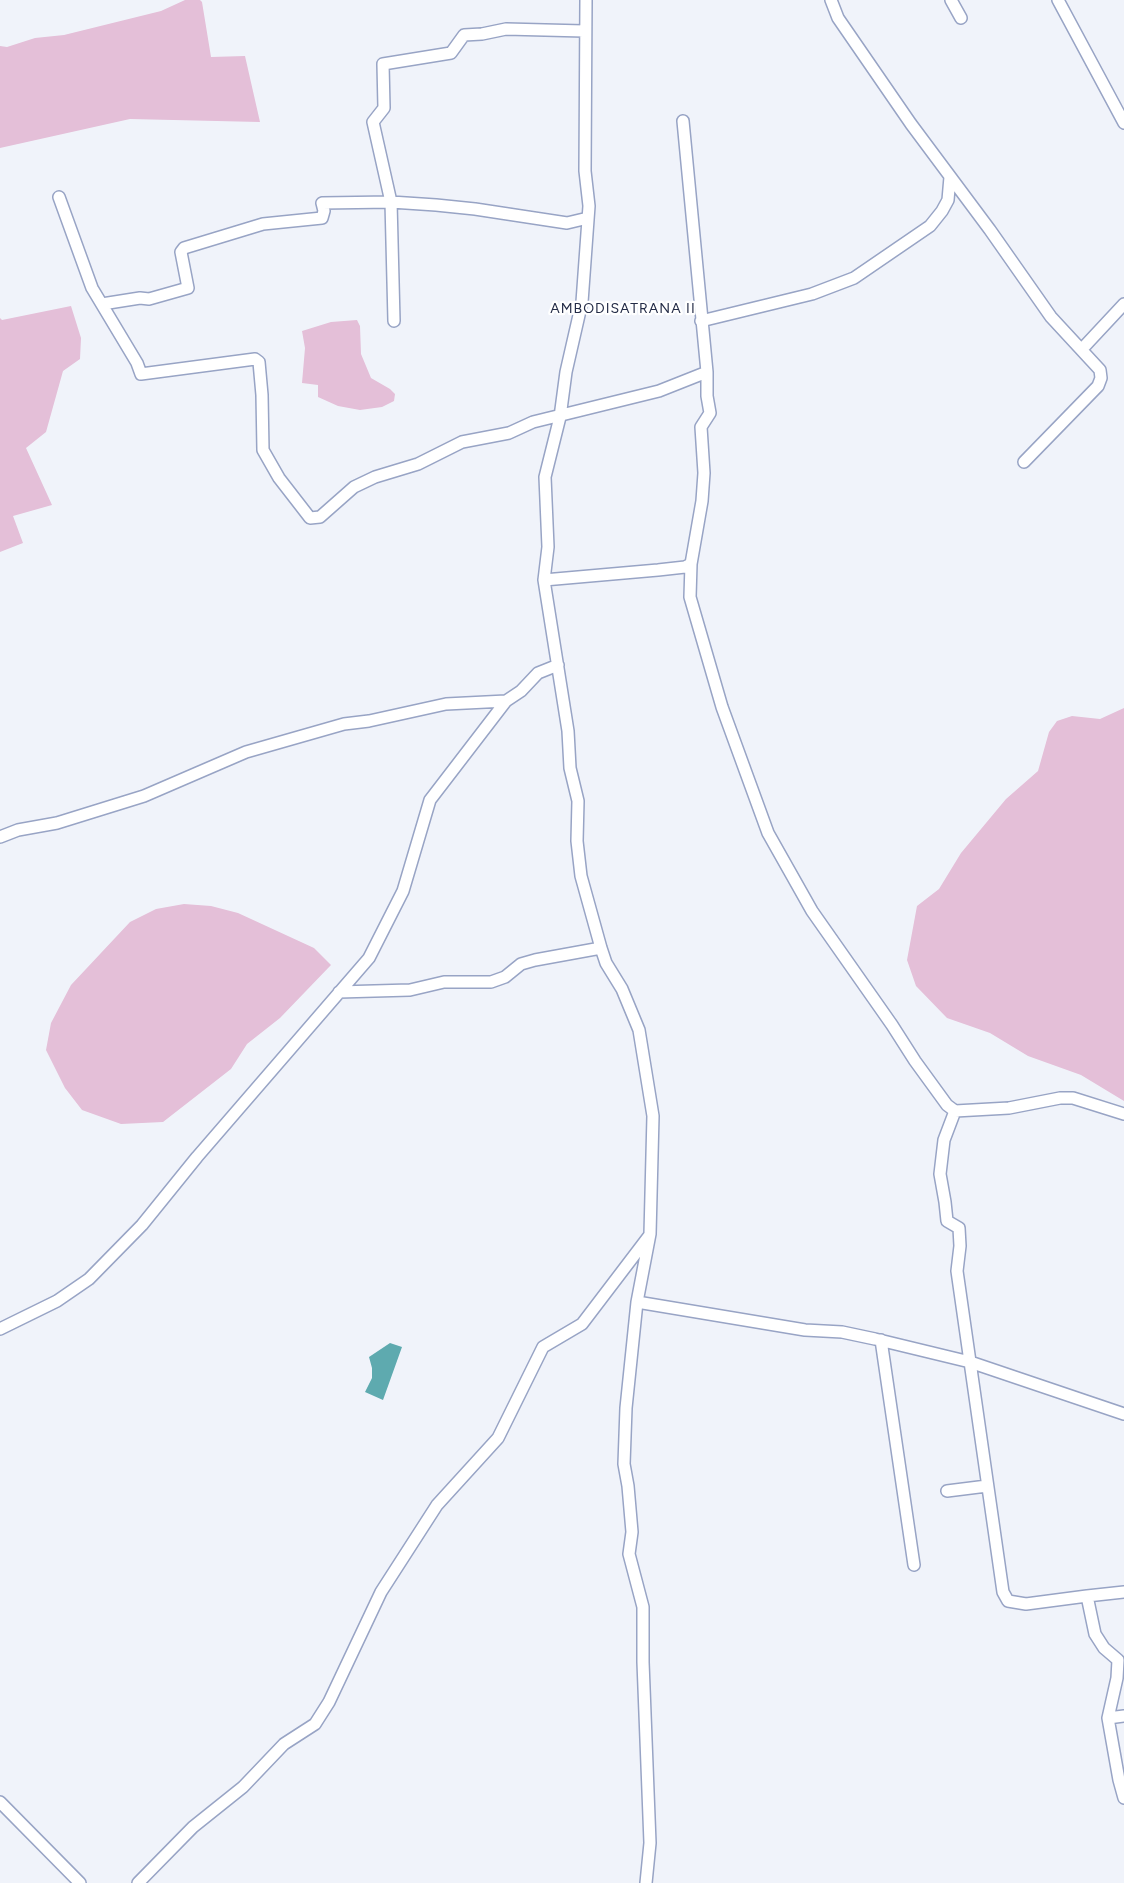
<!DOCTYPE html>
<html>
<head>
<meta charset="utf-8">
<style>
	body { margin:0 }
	canvas { display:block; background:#f0f3fa }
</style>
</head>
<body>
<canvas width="1124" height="1883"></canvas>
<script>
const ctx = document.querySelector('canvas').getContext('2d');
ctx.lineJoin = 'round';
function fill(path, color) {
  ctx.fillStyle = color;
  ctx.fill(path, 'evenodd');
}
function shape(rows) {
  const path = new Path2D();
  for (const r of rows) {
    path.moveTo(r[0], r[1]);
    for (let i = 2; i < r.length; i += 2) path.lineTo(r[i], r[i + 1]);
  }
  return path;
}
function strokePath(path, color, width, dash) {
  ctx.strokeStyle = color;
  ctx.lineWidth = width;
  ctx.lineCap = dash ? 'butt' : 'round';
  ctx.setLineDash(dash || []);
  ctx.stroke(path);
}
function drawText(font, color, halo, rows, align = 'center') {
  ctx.font = font + ' Figtree,sans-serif';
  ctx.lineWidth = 4.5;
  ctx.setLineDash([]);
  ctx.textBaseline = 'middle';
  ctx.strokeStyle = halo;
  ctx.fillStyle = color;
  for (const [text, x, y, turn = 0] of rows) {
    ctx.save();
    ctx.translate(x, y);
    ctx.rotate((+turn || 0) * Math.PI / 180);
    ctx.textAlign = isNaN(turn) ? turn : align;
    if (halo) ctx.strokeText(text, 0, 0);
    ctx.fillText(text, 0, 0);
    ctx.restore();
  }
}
fill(shape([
	[185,0,200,0,202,2,211,57,245,56,260,122,130,119,0,148,0,46,7,47,35,38,64,35,161,11],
	[71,306,81,338,80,359,63,371,46,432,26,448,52,505,13,516,23,543,0,552,0,318,2,320],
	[357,320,360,326,361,354,371,378,390,389,395,394,394,401,382,407,360,410,338,406,318,397,318,385,302,383,305,348,302,331,331,322],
	[1124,708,1124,1101,1081,1075,1028,1056,990,1033,947,1018,916,986,907,960,917,906,939,889,961,853,1006,799,1038,771,1049,732,1057,721,1072,716,1100,719],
	[184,904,211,906,238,913,314,948,331,965,280,1018,247,1044,231,1069,163,1122,121,1124,82,1110,65,1088,46,1050,51,1023,71,985,130,922,156,909]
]), '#e4bfd8');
fill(shape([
	[390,1343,402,1347,383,1400,365,1392,372,1378,372,1368,369,1357]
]), '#5eaaaf');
const minor = shape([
	[586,0,585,171,589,206,582,302,566,372,560,417,545,477,548,547,544,580,568,731,570,768,578,801,577,841,581,876,601,948,606,963,622,989,639,1030,653,1116,650,1234,637,1302,626,1408,624,1464,628,1486,632,1532,629,1554,643,1607,643,1662,650,1843,646,1883],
	[831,0,838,18,911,124,990,230,1051,317,1100,370,1101,378,1098,386,1024,462],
	[951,0,961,18],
	[1058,0,1124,123],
	[59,197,92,288,137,363,141,374,255,359,259,362,262,395,263,450,279,478,310,518,320,517,354,487,375,477,418,464,462,442,509,433,533,422,659,391,707,372,683,121],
	[102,304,140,298,149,299,188,288,181,252,184,248,263,224,322,218,324,211,322,203,391,202,436,205,475,209,567,223,588,218],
	[394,321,391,202,373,122,384,108,383,64,451,53,464,35,482,34,506,29,584,31],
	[701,321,812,294,854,278,930,226,942,211,948,200,950,177],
	[1082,349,1124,304],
	[691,564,690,597,722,707,768,833,812,911,892,1025,915,1061,947,1105,955,1111,1009,1108,1060,1098,1073,1098,1124,1114],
	[544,580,658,570,685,567,691,564,702,501,704,473,701,427,710,413,707,396,707,372],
	[0,837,18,830,57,823,144,796,246,752,344,724,369,721,446,704,506,701],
	[339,992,410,990,444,982,491,982,505,977,521,964,535,960,601,948],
	[955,1111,944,1140,940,1174,945,1202,947,1221,959,1228,960,1246,957,1271,1003,1592,1008,1601,1026,1604,1087,1596,1095,1634,1104,1648,1118,1660,1117,1678,1108,1718,1119,1780,1124,1798],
	[637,1302,805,1330,842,1332,875,1339,970,1362,1124,1414],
	[0,1329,57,1301,89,1279,142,1225,197,1157,369,958,403,891,430,800,506,701,521,691,538,673,558,665],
	[881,1340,914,1565],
	[947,1491,987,1486],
	[1087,1596,1124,1592],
	[1108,1718,1124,1716],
	[0,1802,80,1883],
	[138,1883,193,1827,243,1787,284,1744,315,1724,329,1702,381,1592,437,1505,498,1438,543,1347,582,1324,649,1236]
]);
strokePath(minor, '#98a4c5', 14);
strokePath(minor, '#fff', 11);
ctx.letterSpacing = '1px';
drawText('14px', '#242c47', '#fff', [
	["AMBODISATRANA II",623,309]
]);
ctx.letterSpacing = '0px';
</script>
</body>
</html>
